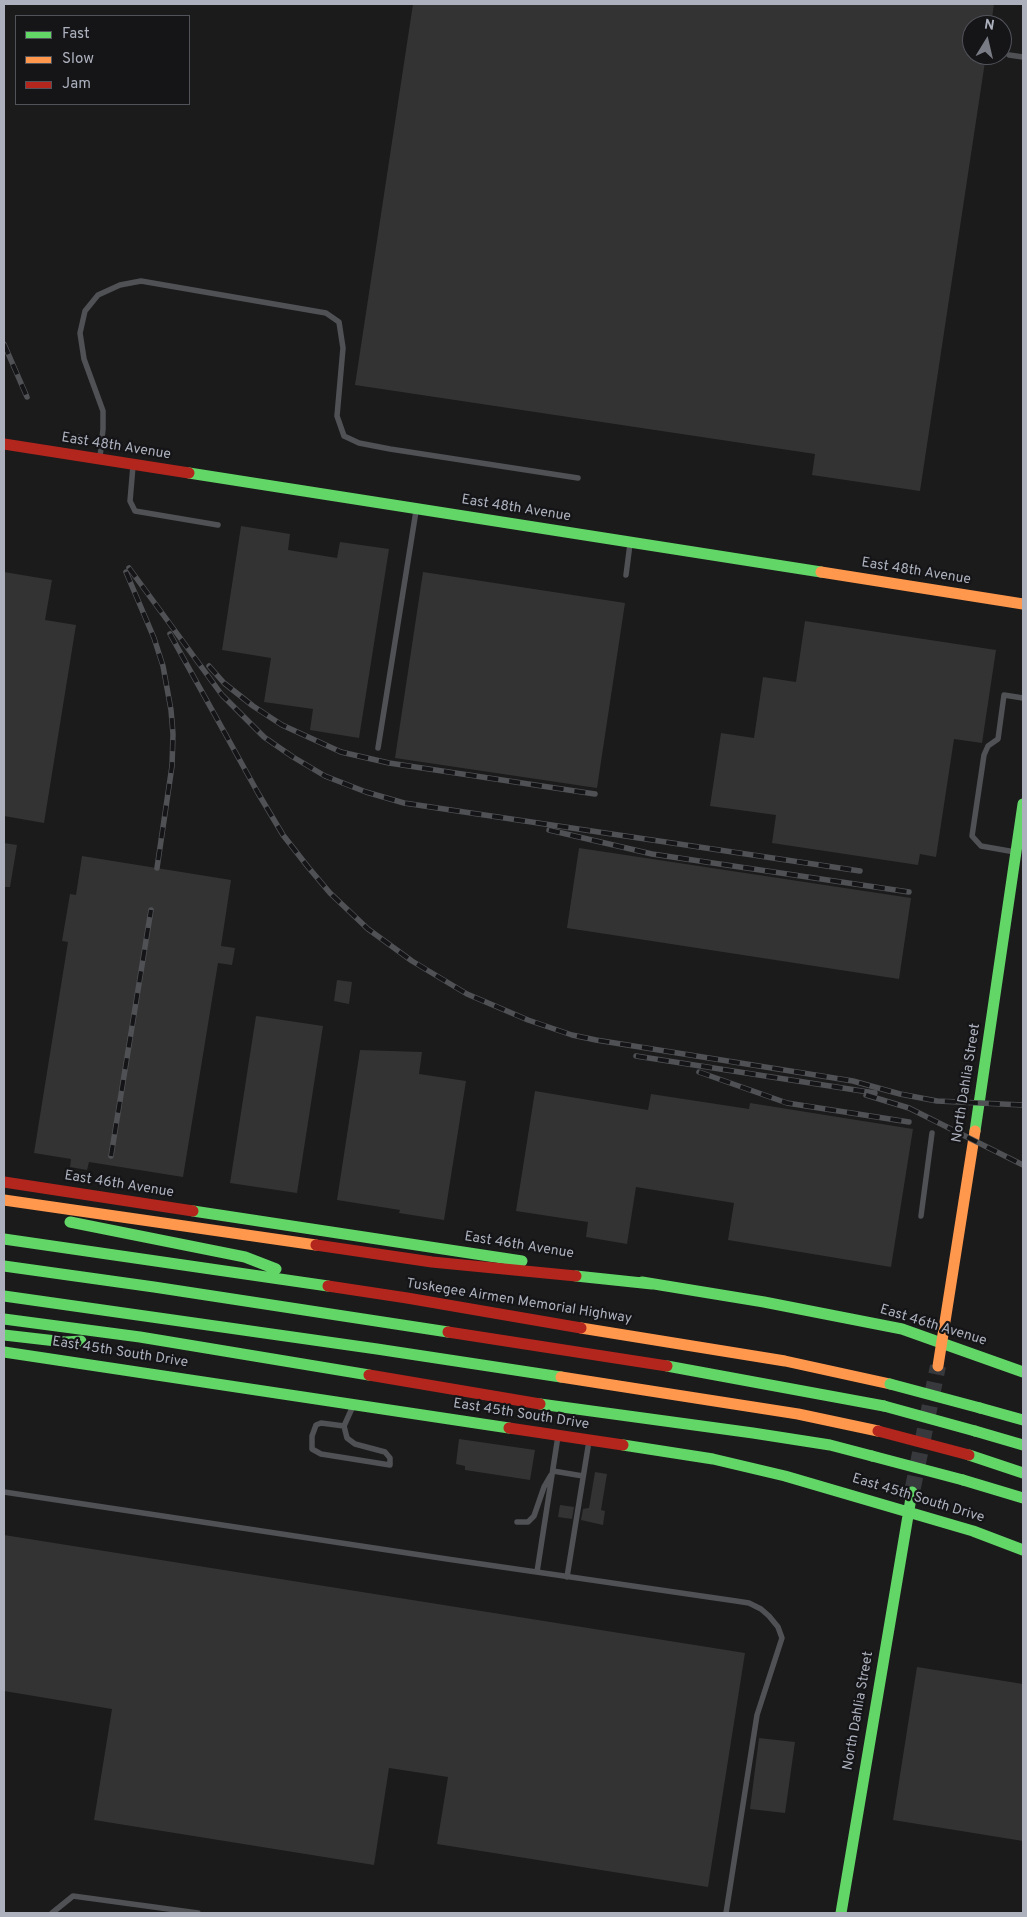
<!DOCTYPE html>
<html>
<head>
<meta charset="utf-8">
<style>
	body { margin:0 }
	#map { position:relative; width:1027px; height:1917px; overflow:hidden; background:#1b1b1c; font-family:Overpass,sans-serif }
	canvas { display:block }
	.frame { position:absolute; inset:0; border:5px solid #acb1bd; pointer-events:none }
	.legend { position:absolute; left:15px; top:15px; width:175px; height:90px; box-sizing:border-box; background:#151518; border:1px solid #51535a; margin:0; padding:6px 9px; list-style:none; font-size:15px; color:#acb1bd }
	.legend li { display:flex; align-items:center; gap:10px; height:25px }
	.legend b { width:25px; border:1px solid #51535a }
	.north { position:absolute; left:962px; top:15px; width:50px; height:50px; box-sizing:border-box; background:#151518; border:1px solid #51535a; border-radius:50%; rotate:9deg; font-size:14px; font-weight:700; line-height:20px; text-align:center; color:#acb1bd }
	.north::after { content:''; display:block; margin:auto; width:18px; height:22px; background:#797c85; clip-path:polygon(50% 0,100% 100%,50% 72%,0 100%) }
</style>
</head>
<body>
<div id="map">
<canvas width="1027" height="1917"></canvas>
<div class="frame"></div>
<ul class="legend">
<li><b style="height:6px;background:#63d668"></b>Fast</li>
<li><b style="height:6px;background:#ff974d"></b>Slow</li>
<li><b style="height:6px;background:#b3261e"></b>Jam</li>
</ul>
<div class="north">N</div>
</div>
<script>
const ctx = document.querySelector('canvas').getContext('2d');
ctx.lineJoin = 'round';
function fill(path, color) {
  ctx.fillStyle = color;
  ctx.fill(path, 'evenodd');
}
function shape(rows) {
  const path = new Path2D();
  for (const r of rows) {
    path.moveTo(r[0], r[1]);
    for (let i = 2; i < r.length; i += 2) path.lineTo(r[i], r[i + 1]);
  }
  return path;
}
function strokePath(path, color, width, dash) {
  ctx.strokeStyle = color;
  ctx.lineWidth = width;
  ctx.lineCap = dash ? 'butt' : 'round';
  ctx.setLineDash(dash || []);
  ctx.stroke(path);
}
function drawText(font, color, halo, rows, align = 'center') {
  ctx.font = font + ' Overpass,sans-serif';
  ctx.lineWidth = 4.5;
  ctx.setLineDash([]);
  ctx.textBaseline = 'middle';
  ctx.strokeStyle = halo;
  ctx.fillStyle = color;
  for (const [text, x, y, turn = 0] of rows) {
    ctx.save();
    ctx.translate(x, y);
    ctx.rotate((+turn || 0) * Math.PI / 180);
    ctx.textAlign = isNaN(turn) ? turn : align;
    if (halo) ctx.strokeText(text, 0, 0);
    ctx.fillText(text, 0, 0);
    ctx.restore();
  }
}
fill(shape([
	[413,4,994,4,991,25,972,25,972,55,986,55,920,491,812,475,815,454,355,385],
	[241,526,290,534,288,550,337,558,340,542,389,549,359,738,310,730,313,709,264,702,271,658,222,650],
	[4,572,52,580,45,620,76,625,44,823,4,816],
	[423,572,625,603,597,788,395,758],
	[805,621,996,650,982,743,954,739,936,857,920,854,918,865,772,843,776,815,710,806,721,733,754,738,763,677,796,682],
	[4,843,17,845,10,887,4,887],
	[579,848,911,898,899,979,567,928],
	[82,856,231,880,221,946,235,948,232,965,218,963,183,1177,89,1162,87,1170,70,1167,71,1159,34,1153,68,942,62,941,70,894,76,895],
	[337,980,352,982,349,1004,334,1001],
	[256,1016,323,1026,297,1193,230,1183],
	[360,1050,422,1052,419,1074,466,1081,444,1220,399,1213,400,1210,337,1200],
	[535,1091,648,1110,651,1094,749,1109,750,1103,913,1129,891,1267,728,1240,734,1203,636,1187,627,1244,586,1237,588,1222,516,1211],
	[459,1439,535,1450,530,1480,465,1470,465,1466,456,1464],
	[595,1472,607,1474,601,1510,605,1511,603,1525,581,1520,583,1509,589,1508],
	[560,1505,574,1507,572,1519,558,1517],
	[4,1535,745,1653,708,1887,437,1844,448,1777,389,1768,374,1865,94,1820,112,1709,4,1691],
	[917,1667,1023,1684,1023,1841,893,1820],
	[759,1738,795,1742,785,1813,750,1809]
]), '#333334');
strokePath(shape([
	[912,1492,938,1366]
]), '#38393c', 16, [16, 8]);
strokePath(shape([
	[72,439,80,435]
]), '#4b4c4f', 2.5, [2.5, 4]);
strokePath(shape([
	[1009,55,1023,57],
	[100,457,103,429,103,411,84,359,80,333,85,311,98,295,120,285,141,281,326,313,339,322,343,348,337,416,344,436,359,443,390,449,578,478],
	[133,466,130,501,135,511,218,525],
	[626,575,630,544],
	[378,748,416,511],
	[1015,852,981,846,972,836,984,755,988,746,998,739,1004,695,1023,698],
	[921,1216,932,1133],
	[344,1426,321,1423,316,1425,312,1436,312,1449,321,1454,390,1465,390,1458,385,1452,355,1444,347,1438,344,1426,353,1406],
	[553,1471,583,1476],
	[4,1492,447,1559,736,1601,749,1603,761,1609,769,1616,778,1627,782,1638,757,1715,726,1913],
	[517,1522,528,1522,534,1516,544,1487,551,1475],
	[537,1572,558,1436],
	[567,1577,589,1441],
	[52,1913,73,1896,198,1913]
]), '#4f5155', 5.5);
strokePath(shape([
	[189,473,821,572],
	[975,1131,1023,804],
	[193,1211,522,1261],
	[70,1222,245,1257,276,1269],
	[4,1239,328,1286],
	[4,1266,154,1287,448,1332],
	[576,1276,652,1284],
	[642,1282,764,1302,902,1329,1023,1372],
	[4,1296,377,1349,561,1377],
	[4,1319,140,1337,369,1375],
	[4,1335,65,1342,81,1341],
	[4,1352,509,1428],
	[667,1366,884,1406],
	[540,1404,753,1433,830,1445,872,1456],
	[980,1408,1023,1420],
	[975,1431,1023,1445],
	[623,1445,713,1459,785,1476,973,1531,1023,1550],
	[969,1455,1023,1473],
	[963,1480,1023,1498],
	[841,1913,912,1492]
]), '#63d668', 11);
strokePath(shape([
	[821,572,1023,604],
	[4,1200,316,1245],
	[581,1328,785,1361,890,1384],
	[938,1366,975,1131],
	[561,1377,798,1414,878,1431]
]), '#ff974d', 11);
strokePath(shape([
	[4,444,189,473],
	[4,1182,193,1211],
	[316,1245,432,1262,576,1276],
	[328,1286,407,1298,581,1328],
	[448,1332,667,1366],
	[369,1375,540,1404],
	[509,1428,623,1445]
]), '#b3261e', 11);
const rail = shape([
	[4,344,27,397],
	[129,568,222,695,264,737,293,757,325,776,366,792,404,803,860,871],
	[126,572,154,638,163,666,171,710,173,734,172,766,157,868],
	[170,634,258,793,283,835,308,867,330,893,368,929,412,961,467,994,528,1020,572,1035,596,1040,853,1081,900,1094,937,1101,1023,1105],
	[209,666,224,683,253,706,282,725,341,752,389,763,595,794],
	[549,830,652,854,909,892],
	[636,1056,875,1093],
	[699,1072,787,1103,909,1122],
	[866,1095,909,1108,1023,1165],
	[111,1156,151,910]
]);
strokePath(rail, '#4f5154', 5.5);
strokePath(rail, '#151518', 4, [11]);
strokePath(shape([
	[890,1384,980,1408],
	[884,1406,975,1431],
	[872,1456,963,1480]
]), '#63d668', 11);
strokePath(shape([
	[878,1431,969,1455]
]), '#b3261e', 11);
drawText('14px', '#acb1bd', '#151518', [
	["East 48th Avenue",116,447,9],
	["East 48th Avenue",516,509,9],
	["East 48th Avenue",916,572,9],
	["North Dahlia Street",967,1083,-81],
	["East 46th Avenue",119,1185,9],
	["East 46th Avenue",519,1246,9],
	["Tuskegee Airmen Memorial Highway",519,1302,9],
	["East 46th Avenue",933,1326,17],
	["East 45th South Drive",120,1353,9],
	["East 45th South Drive",521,1415,9],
	["East 45th South Drive",918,1499,17],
	["North Dahlia Street",859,1711,-80]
]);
</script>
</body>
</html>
